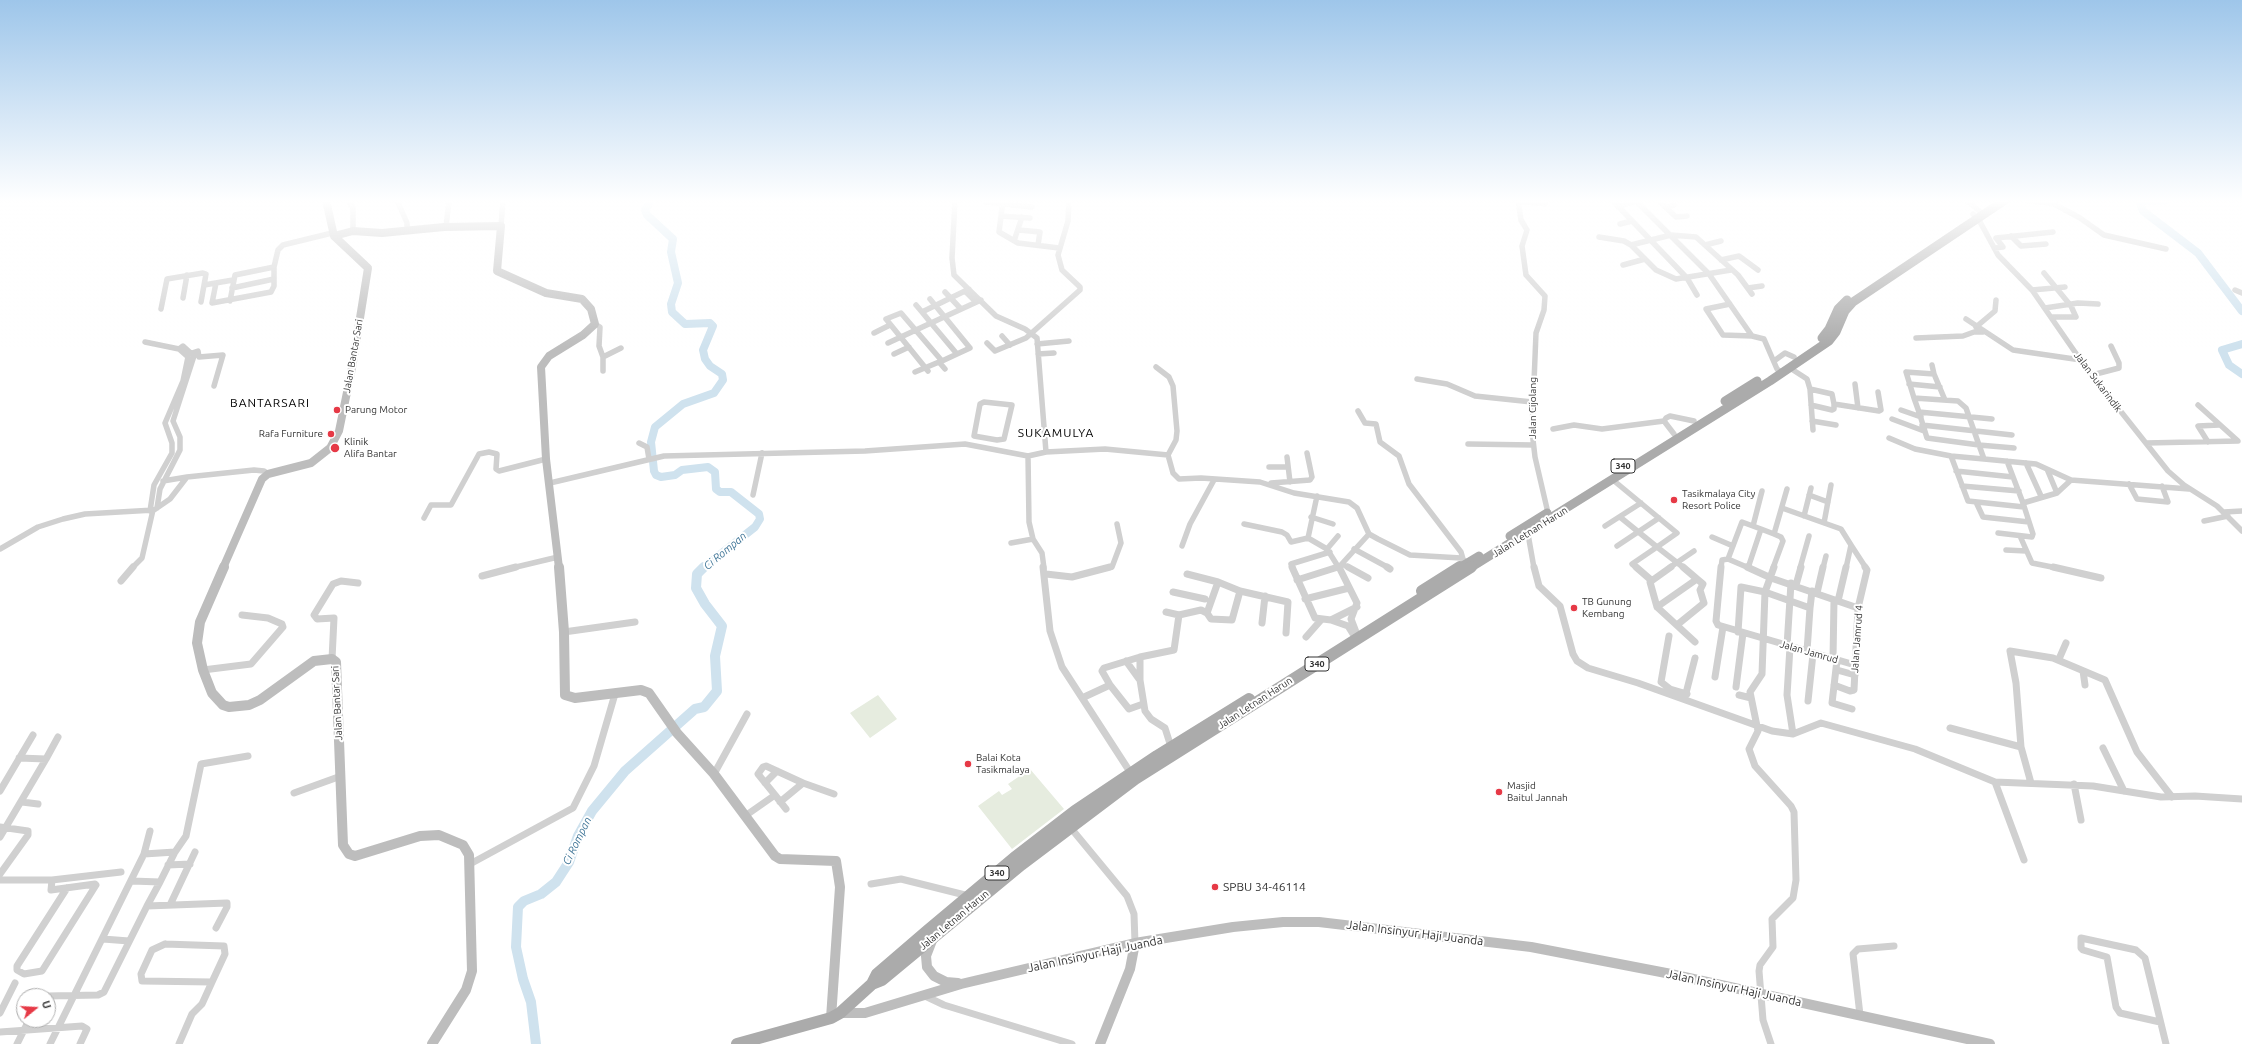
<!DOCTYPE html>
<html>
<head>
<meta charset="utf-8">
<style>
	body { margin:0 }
	#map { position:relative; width:2242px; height:1044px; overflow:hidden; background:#fff; font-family:Ubuntu,sans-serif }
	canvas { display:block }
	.north { position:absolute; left:16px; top:988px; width:40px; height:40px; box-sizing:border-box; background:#fff; border:1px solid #adadad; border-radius:50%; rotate:72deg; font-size:11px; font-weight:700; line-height:16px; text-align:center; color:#333 }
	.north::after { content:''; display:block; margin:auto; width:14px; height:18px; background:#e63946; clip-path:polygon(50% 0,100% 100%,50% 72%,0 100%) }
</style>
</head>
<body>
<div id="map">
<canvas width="2242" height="1044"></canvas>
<div class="north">U</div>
</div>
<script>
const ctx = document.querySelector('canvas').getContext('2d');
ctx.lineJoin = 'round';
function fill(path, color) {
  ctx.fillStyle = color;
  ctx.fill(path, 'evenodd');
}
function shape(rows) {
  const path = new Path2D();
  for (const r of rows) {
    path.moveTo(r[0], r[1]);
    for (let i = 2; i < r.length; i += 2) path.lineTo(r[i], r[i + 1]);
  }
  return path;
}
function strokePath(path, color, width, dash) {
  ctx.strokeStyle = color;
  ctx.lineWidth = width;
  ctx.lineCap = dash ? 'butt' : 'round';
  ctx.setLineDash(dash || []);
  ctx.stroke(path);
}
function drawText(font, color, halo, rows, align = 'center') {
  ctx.font = font + ' Ubuntu,sans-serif';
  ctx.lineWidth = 4;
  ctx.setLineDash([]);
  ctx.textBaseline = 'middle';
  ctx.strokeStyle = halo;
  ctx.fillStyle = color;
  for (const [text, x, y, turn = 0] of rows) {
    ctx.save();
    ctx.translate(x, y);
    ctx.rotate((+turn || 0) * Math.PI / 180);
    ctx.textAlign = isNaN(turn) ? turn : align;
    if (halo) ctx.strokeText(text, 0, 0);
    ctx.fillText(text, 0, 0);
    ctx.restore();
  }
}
fill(shape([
	[878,695,897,719,870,738,850,713],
	[1030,769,1064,809,1012,849,978,806,999,791,1002,795,1012,789,1008,784]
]), '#e6ecdf');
strokePath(shape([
	[651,200,645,210,647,215,673,239,671,252,678,283,671,304,672,312,685,324,710,323,713,326,703,350,705,359,710,366,722,374,723,380,714,393,683,404,655,427,651,442,654,471,656,475,661,477,675,475,682,470,708,467,715,472,716,489,720,492,731,492,759,514,760,519,755,527,703,568],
	[2166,200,2139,201,2143,211,2198,253,2242,311],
	[2242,344,2222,350,2229,365,2242,374]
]), '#cfe2ee', 8);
strokePath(shape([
	[536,1044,531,1002,523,979,516,947,518,907,524,901,541,894,556,882,569,862,578,836,592,811,625,771,695,709,704,707,717,691,715,656,722,626,705,604,696,588,697,574,704,567]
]), '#cfe2ee', 10);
strokePath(shape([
	[347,200,353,208,353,231],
	[397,200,407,223,407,231],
	[1003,200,999,232,1018,243,1059,248],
	[1518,200,1521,220,1527,230,1522,246,1526,275,1545,296,1544,310,1536,333,1532,431,1535,457,1548,513],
	[1612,200,1687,278,1697,295],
	[1635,200,1709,274,1752,336,1764,339,1777,369,1782,373],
	[1658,200,1676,217,1687,216],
	[1966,200,1983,214],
	[2025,200,2054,204,2080,218,2104,235,2166,249],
	[1518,201,1545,204],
	[985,202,1032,207],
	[1618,207,1639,200],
	[1666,207,1674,205],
	[1973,214,1979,220,1998,255,2032,290,2084,365,2168,471,2184,485,2217,506,2242,531],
	[1001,216,1030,218],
	[1620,224,1632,221],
	[501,226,503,200],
	[446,227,449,200],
	[1019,230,1040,232,1038,245],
	[2011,236,2021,246,2046,244],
	[1599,237,1624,241,1631,245,1656,270,1676,279,1731,270],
	[1014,241,1022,217],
	[1631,245,1671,235,1696,237,1738,275,1752,294],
	[1705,245,1721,241],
	[1994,248,2003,247,1996,238,2053,232],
	[1721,260,1739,256,1758,270],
	[1623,265,1645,259],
	[2044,273,2071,306,2076,317,2051,317],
	[216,283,212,303,271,292,274,286,274,267],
	[204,285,233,280],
	[232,288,274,279],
	[1748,288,1762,286],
	[969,289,922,312,931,323,981,300],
	[2032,290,2065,287],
	[2235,290,2242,293],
	[965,291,976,302],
	[945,292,961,309],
	[183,298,187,275],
	[230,301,235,275,274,267,278,250,283,245,332,233],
	[1730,304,1706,309,1723,335,1752,336],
	[916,305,922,312],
	[2045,308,2078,303,2098,304],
	[161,309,167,279,203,273,206,274,201,302],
	[1966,319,2013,350,2081,360],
	[595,324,600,327,599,346,603,357,603,371],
	[1976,327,1995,311,1996,300],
	[874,333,890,325],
	[1002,336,1010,345],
	[1916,338,1963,336,1974,332,1983,332],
	[145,342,179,349],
	[888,343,931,323,957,354,970,348,930,299],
	[987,343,995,351,1026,338,1080,290,1080,287,1062,270,1058,255,1068,221,1069,200],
	[1037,344,1069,341],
	[192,353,198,351,199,357,223,355,214,386],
	[894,354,909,347],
	[1038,354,1054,353],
	[603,357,621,348],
	[942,361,957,354],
	[1774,361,1785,353,1794,357],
	[1932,365,1934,374],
	[1156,367,1169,377,1173,386,1177,431,1176,440,1168,455],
	[1790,368,1807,379,1810,389,1832,394,1834,404,1879,411,1881,410,1878,392],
	[928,371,886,319,901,313,942,361,939,362,945,369],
	[915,372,939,362],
	[2092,375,2119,368,2119,363,2111,346],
	[1417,379,1447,384,1475,396,1532,402],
	[1855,384,1858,408],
	[1909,384,1940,387],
	[1810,389,1813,430],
	[1914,398,1906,372,1934,374,1945,400],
	[984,402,1012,405,1004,439,997,440,974,436,980,404,984,402],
	[1811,405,1832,410,1834,409,1834,404],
	[1901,410,1921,417],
	[1358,411,1365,423,1376,424,1380,442,1399,456,1409,484,1461,552,1463,559],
	[1919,412,1914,398,1958,401,1966,408,1979,445,2014,448],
	[1892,419,1924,431],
	[1992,419,1919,412,1927,438,1979,445,1984,459,2036,464,2071,480,2189,489],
	[1812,421,1836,425],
	[1922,425,2012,435],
	[1553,429,1574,425,1602,429,1664,421],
	[1674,434,1664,421,1666,418,1670,416,1694,421],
	[1889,438,1915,449,1951,456,1984,459],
	[2208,442,2198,426,2219,425],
	[639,443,647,447,649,459],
	[2146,443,2238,441,2198,405],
	[1468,444,1533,445],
	[1046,452,1105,449,1168,455,1173,473,1179,479,1201,478,1260,482,1294,493,1349,502,1357,508,1369,534,1378,539,1410,555,1461,558,1468,563],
	[1028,456,1029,522,1033,539,1042,553,1044,568],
	[1951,456,1968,501,2024,507],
	[1287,457,1290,482],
	[2007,461,2023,503],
	[2026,463,2041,496],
	[1269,467,1288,467],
	[2047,469,2057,493],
	[1956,471,2013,477],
	[1613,480,1677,533,1657,547,1684,568],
	[163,481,187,477],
	[550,483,664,456,865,451,965,444,1028,456,1046,452,1037,338,1025,329,996,316,954,275,952,258,955,200],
	[1271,483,1310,480,1312,477,1307,453],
	[2129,484,2137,499,2168,502,2162,486],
	[1962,486,2019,491],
	[753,495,762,453],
	[1809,495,1828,502],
	[1317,496,1308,538,1327,549,1339,568],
	[1976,502,1983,517,2029,522],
	[1782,508,1841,529,1851,545],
	[150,511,154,485,172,453,172,443,165,423,183,381,188,357,179,349,183,346,194,356,173,421,180,437,180,450,160,489,157,508],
	[2224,512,2242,511],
	[1804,516,1811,488],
	[1311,517,1333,524],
	[1620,517,1657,547,1632,564,1637,568],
	[424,518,431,505,451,505,479,454,489,452,497,454,496,469,499,471,546,459],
	[2204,521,2228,516],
	[1824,523,1831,485],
	[1244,524,1282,532,1287,535,1291,542,1308,538],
	[1605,526,1641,503],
	[1753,526,1762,491],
	[1998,533,2032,537,2033,534,2023,503,2057,493,2071,480],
	[1528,534,1534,568],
	[2020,536,2032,563,2057,568],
	[1712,537,1733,546],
	[1011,543,1033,539],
	[1182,546,1190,524,1214,480],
	[1617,546,1659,518],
	[0,549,38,527,63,519,85,514,154,510,170,499,187,477,254,470,264,471,268,474],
	[1327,549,1338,536],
	[1354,549,1389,568],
	[2006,550,2026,551],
	[1728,559,1742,522,1761,529],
	[1342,564,1350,568],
	[132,568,142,558,153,510],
	[512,568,558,557],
	[1106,568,1112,567,1121,543,1117,524],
	[1293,568,1291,564,1330,552],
	[1334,568,1339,567,1369,534],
	[1669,568,1694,551],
	[1721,568,1722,560,1728,559,1749,568],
	[1748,568,1761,529,1774,534],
	[1773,568,1783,541,1781,537,1774,534,1787,489],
	[1800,568,1809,536],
	[1823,568,1826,556],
	[1846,568,1851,545,1866,568]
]), '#d0d0d0', 5.5);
strokePath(shape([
	[1043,567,1050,631,1062,667,1132,775],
	[1292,567,1315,618,1331,620,1357,607],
	[1339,567,1357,603,1351,619,1356,632],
	[1348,567,1368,578],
	[1387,567,1390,569],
	[1534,567,1539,586,1560,606,1573,654,1577,661,1588,668,1638,683,1772,731,1793,734,1821,723,1915,749,1995,782,2093,786,2161,797,2195,796,2242,799],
	[1636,567,1651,580],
	[1683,567,1697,579,1657,607,1695,642],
	[1721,567,1716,621,1718,625,1855,665],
	[1747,567,1771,578,1858,608],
	[2053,567,2101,578],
	[1046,574,1072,577,1110,567],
	[1187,574,1218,582],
	[482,576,516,567],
	[1297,580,1338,567],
	[121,581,133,567],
	[1796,585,1801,567],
	[1173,592,1205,599],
	[1817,593,1823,567],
	[1305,599,1349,588],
	[1838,601,1846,567],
	[1657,607,1650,582,1671,567],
	[1166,612,1179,615],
	[1207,613,1211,619,1232,620,1240,591],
	[1331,620,1348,626,1353,634],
	[1262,623,1265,596],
	[1677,625,1704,603,1700,590,1703,584,1697,579],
	[564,632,635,622],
	[1738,632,1741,587,1765,592,1810,608,1812,591],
	[1669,636,1661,682,1670,689,1687,694],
	[1306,637,1321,620],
	[1787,646,1791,583],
	[1790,647,1787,695,1793,734],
	[1807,651,1810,608],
	[332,659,334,618,317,619,314,615,333,584,341,581,358,583],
	[1833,659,1834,600],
	[2059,659,2066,643],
	[1837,660,1832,703,1852,709],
	[1126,661,1139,679],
	[203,670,251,664,283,627,282,624,268,618,242,615],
	[1837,670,1855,675],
	[2083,671,2085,685],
	[1715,677,1723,627],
	[1110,685,1129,709,1143,704],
	[1834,685,1850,691,1854,690,1858,608,1867,570,1865,567],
	[1736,687,1743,633],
	[1739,695,1751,698],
	[1685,697,1695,658],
	[1082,698,1110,685,1102,671,1104,668,1140,657],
	[1808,701,1813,654],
	[1950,728,2021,747],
	[1171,747,1165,728,1151,719,1145,711,1140,680,1140,657,1174,650,1179,615,1201,610,1207,613,1218,582,1240,591,1288,602,1286,633],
	[2103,748,2124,791],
	[46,759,58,737],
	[714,774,747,714],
	[1995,782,2024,860],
	[765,783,777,771],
	[2031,783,2021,747,2016,683,2010,651,2053,658,2105,680,2137,752,2172,797],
	[2074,784,2081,820],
	[0,791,33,735],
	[294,793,341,776],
	[775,795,758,774,763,767,766,766,803,783],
	[22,802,38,804],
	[780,802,803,783,834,794],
	[745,816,775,795,786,809],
	[0,827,28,831,28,835,0,874],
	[1070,827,1127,896,1134,914,1135,943],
	[0,837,46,759,19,758],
	[144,854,150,831],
	[470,864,573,808,594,766,615,694],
	[168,865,190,864],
	[0,880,52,880,51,890,95,884,96,885,42,971,24,974,17,970,17,966,67,888],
	[52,880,121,872],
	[132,881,160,882,147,906],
	[160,882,175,852,186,836,201,764,248,756],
	[871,884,901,879,969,896],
	[170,905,195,852],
	[103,939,129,941],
	[165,944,224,946,225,954,212,982,142,981,141,974,152,950,165,944],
	[47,996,98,995,104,992,147,906,227,903,227,907,216,928],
	[925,996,944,1005,1072,1044],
	[0,1013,15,983],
	[1860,1015,1853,954,1858,949,1894,946],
	[2160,1022,2120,1013,2116,1007,2107,957,2083,950,2081,948,2081,938,2136,950,2145,958,2166,1044],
	[0,1032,82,1026,87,1029,80,1044],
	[17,1044,29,1020],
	[50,1044,144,854,175,852],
	[179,1044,192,1014,202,1004,212,982],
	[1771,1044,1763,1020,1759,971,1760,965,1773,947,1772,919,1793,898,1796,880,1794,812,1791,806,1755,766,1749,749,1758,731,1750,692,1762,674,1765,592,1774,567]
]), '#d0d0d0', 7);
strokePath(shape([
	[334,236,353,231,382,233,444,227,501,226,497,271,546,293,582,299,591,309,595,324,583,335,549,356,541,367,546,459,559,568],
	[223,568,262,479,268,474,311,463,330,448,339,431,352,368,368,268,334,236,326,200]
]), '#bdbdbd', 8);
strokePath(shape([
	[224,567,200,622,197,643,203,670,212,693,223,705,229,707,249,705,260,700,314,661,332,659,336,662,343,845,349,854,355,856,420,836,439,835,463,845,469,855,472,971,466,990,432,1044],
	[559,567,564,632,565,695,575,698,641,690,649,693,677,733,714,774,775,856,780,859,836,861,840,887,831,1018],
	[933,938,926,956,927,967,934,976,946,982,958,983],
	[840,1013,865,1013,961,984,1135,943,1233,927,1283,922,1319,922,1531,947,1666,973,1990,1044],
	[1100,1044,1130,969,1135,943]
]), '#bdbdbd', 10);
strokePath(shape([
	[1822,338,1829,329,1838,309,1847,300],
	[1725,401,1757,381],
	[1510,536,1547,513],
	[1459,568,1479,556],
	[1470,568,1770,381,1829,341,1836,332,1845,311,1853,302,2005,200]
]), '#ababab', 9);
strokePath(shape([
	[1422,591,1460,567],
	[872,984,877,974,927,931,1014,858,1075,811,1157,756,1249,699],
	[737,1044,831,1018,840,1013,872,984,882,980,1021,865,1135,779,1471,567]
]), '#ababab', 12);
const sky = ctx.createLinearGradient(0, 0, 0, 347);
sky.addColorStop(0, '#9ec6ea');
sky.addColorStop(0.58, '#fff');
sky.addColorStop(1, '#ffffff00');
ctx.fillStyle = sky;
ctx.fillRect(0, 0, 2242, 347);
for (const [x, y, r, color] of [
	[337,410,4,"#e63946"],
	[331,434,4,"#e63946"],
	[335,448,5,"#e63946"],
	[1674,500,4,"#e63946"],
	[1574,608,4,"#e63946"],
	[968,764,4,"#e63946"],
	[1499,792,4,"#e63946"],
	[1215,887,4,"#e63946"]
]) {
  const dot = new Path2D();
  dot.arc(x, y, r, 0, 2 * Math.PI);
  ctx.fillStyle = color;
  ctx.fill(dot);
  strokePath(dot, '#fff', 1.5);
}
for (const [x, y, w] of [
	[1623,466,24],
	[1317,664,24],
	[997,873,24]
]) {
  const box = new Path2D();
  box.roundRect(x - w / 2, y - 7, w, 14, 3);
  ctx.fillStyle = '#fff';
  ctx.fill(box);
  strokePath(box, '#333', 1);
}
drawText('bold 9px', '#333', null, [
	["340",1623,466],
	["340",1317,664],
	["340",997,873]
]);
drawText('10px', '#333', '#fff', [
	["Jalan Bantar Sari",353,356,-80],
	["Jalan Sukarindik",2098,382,53],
	["Jalan Cijolang",1533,408,-90],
	["Jalan Letnan Harun",1530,532,-32],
	["Jalan Jamrud 4",1857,639,-86],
	["Jalan Jamrud",1809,652,16],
	["Jalan Bantar Sari",337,703,-93],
	["Jalan Letnan Harun",1255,703,-33],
	["Jalan Letnan Harun",954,920,-40]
]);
drawText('10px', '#333', '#fff', [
	["Parung Motor",345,410],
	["Rafa Furniture",323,434,"right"],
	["Klinik",344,442],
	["Alifa Bantar",344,454],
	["Tasikmalaya City",1682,494],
	["Resort Police",1682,506],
	["TB Gunung",1582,602],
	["Kembang",1582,614],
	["Balai Kota",976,758],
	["Tasikmalaya",976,770],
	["Masjid",1507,786],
	["Baitul Jannah",1507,798]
], 'left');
drawText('italic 11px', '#3f7597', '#fff', [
	["Ci Rompan",725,551,-40],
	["Ci Rompan",577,841,-64]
]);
ctx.letterSpacing = '1px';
drawText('12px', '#000', '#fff', [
	["BANTARSARI",270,403],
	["SUKAMULYA",1056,433]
]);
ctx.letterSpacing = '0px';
drawText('12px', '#333', '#fff', [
	["SPBU 34-46114",1223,887]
], 'left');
drawText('12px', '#333', '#fff', [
	["Jalan Insinyur Haji Juanda",1415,933,7],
	["Jalan Insinyur Haji Juanda",1095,954,-12],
	["Jalan Insinyur Haji Juanda",1734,988,12]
]);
</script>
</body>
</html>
